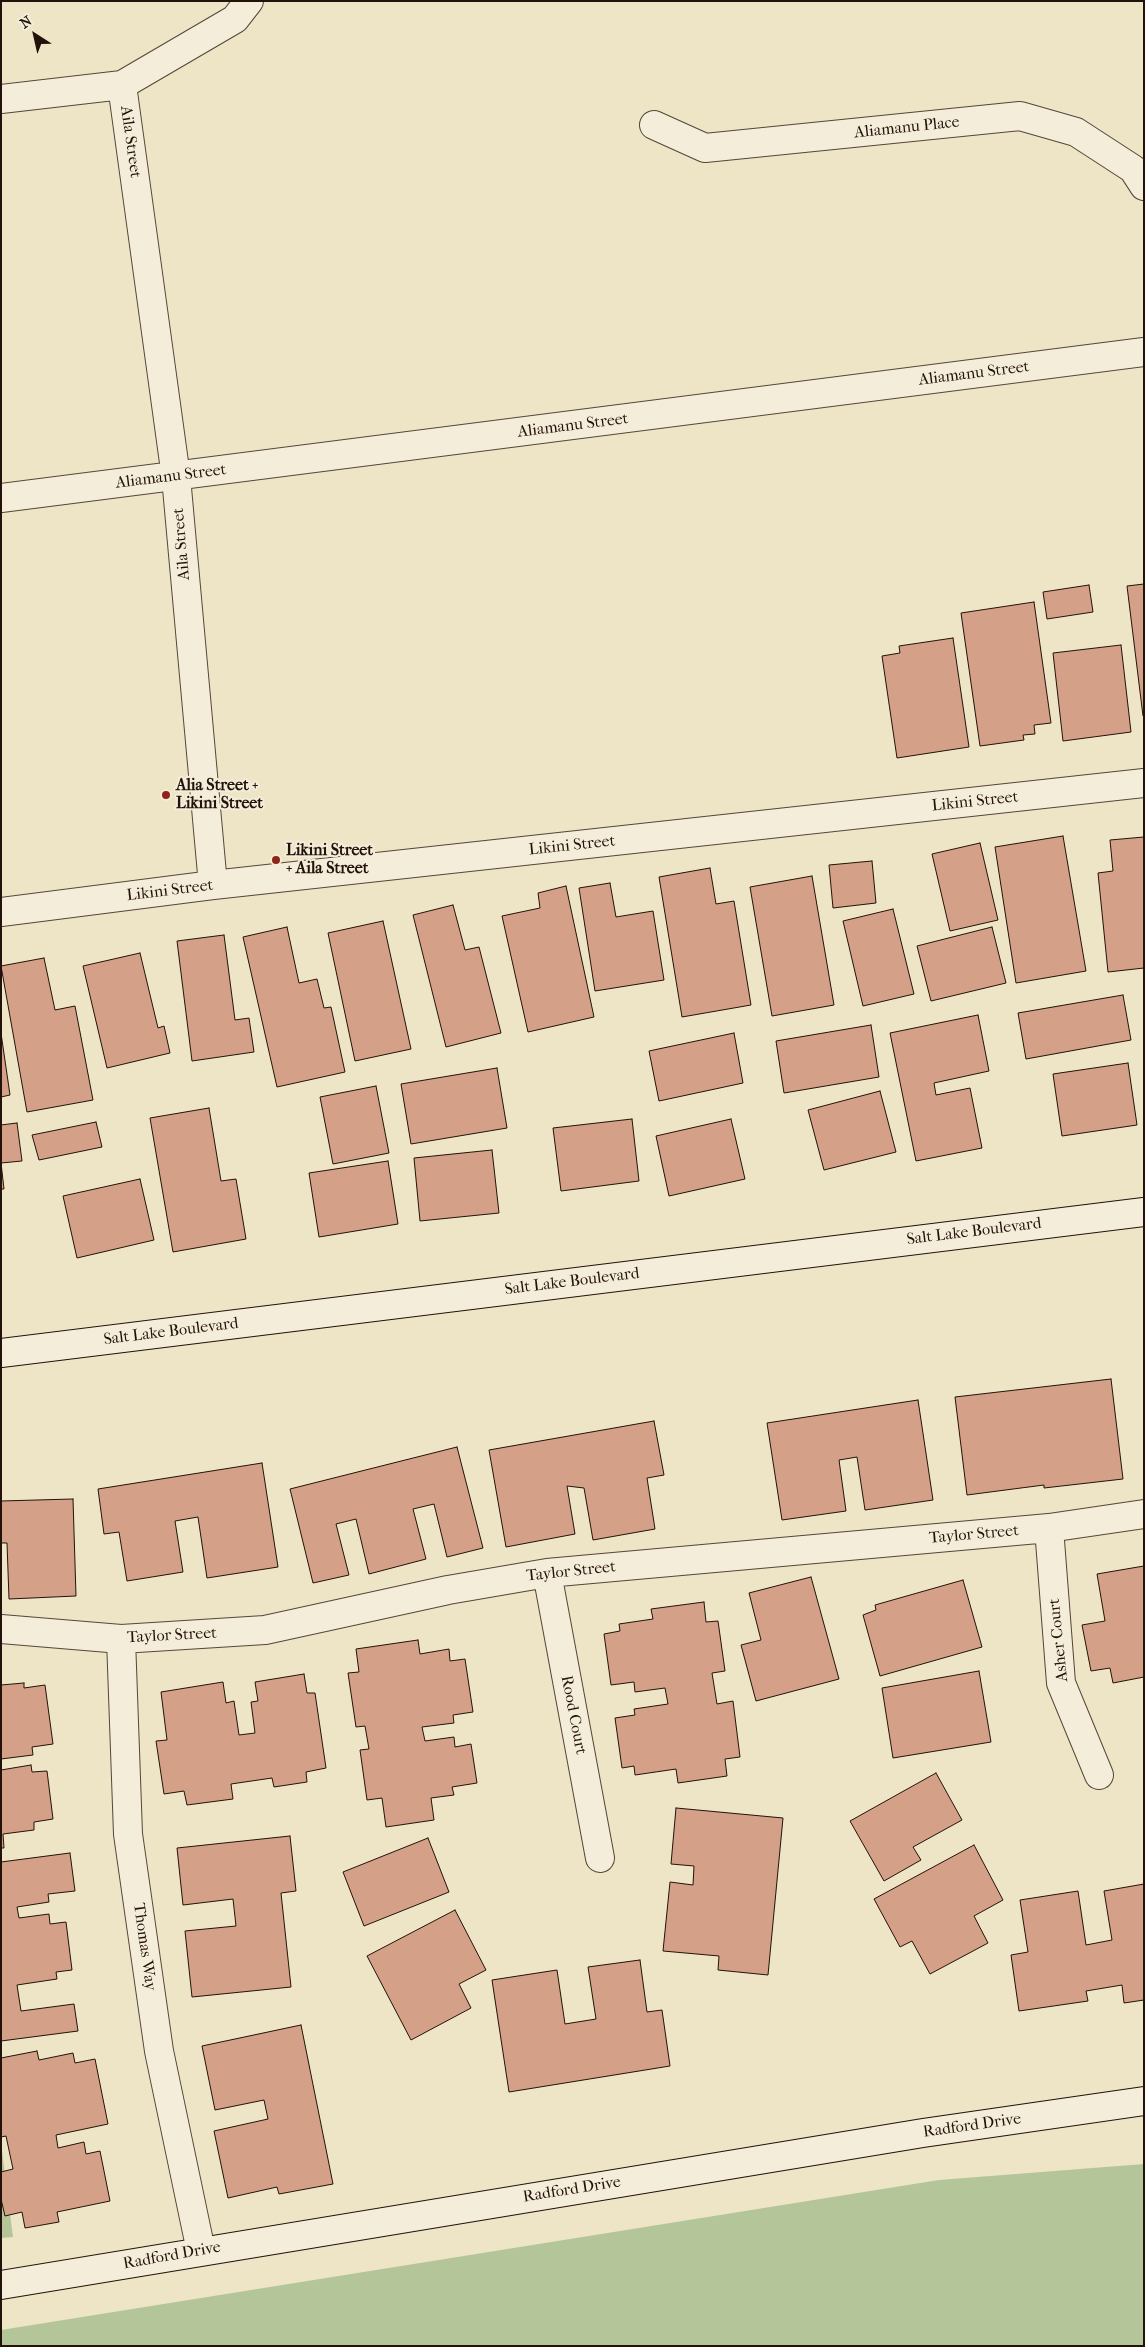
<!DOCTYPE html>
<html>
<head>
<meta charset="utf-8">
<style>
	body { margin:0 }
	#map { position:relative; width:1145px; height:2347px; overflow:hidden; background:#eee4c6; font-family:"IM FELL French Canon",serif }
	canvas { display:block }
	.frame { position:absolute; inset:0; border:2px solid #221209; pointer-events:none }
	.north { position:absolute; left:10px; top:10px; width:50px; height:50px; -webkit-text-stroke:4px #f4edda; paint-order:stroke; rotate:325deg; font-size:14px; font-weight:700; line-height:20px; text-align:center; color:#221209 }
	.north::after { content:''; display:block; margin:auto; width:18px; height:22px; background:#221209; clip-path:polygon(50% 0,100% 100%,50% 72%,0 100%) }
</style>
</head>
<body>
<div id="map">
<canvas width="1145" height="2347"></canvas>
<div class="frame"></div>
<div class="north">N</div>
</div>
<script>
const ctx = document.querySelector('canvas').getContext('2d');
ctx.lineJoin = 'round';
function fill(path, color) {
  ctx.fillStyle = color;
  ctx.fill(path, 'evenodd');
}
function shape(rows) {
  const path = new Path2D();
  for (const r of rows) {
    path.moveTo(r[0], r[1]);
    for (let i = 2; i < r.length; i += 2) path.lineTo(r[i], r[i + 1]);
  }
  return path;
}
function strokePath(path, color, width, dash) {
  ctx.strokeStyle = color;
  ctx.lineWidth = width;
  ctx.lineCap = dash ? 'butt' : 'round';
  ctx.setLineDash(dash || []);
  ctx.stroke(path);
}
function drawText(font, color, halo, rows, align = 'center') {
  ctx.font = font + ' "IM FELL French Canon",serif';
  ctx.lineWidth = 4;
  ctx.setLineDash([]);
  ctx.textBaseline = 'middle';
  ctx.strokeStyle = halo;
  ctx.fillStyle = color;
  for (const [text, x, y, turn = 0] of rows) {
    ctx.save();
    ctx.translate(x, y);
    ctx.rotate((+turn || 0) * Math.PI / 180);
    ctx.textAlign = isNaN(turn) ? turn : align;
    if (halo) ctx.strokeText(text, 0, 0);
    ctx.fillText(text, 0, 0);
    ctx.restore();
  }
}
fill(shape([
	[1,2143,13,2237,1,2238],
	[1144,2164,1144,2346,1,2346,1,2330,939,2180]
]), '#b4c599');
const building = shape([
	[1144,584,1144,716,1143,716,1127,586,1144,584],
	[1089,585,1093,612,1047,619,1043,592,1089,585],
	[1034,602,1051,723,1034,725,1035,734,1023,735,1024,740,980,746,961,613,1034,602],
	[953,638,969,747,897,758,882,656,900,653,899,646,953,638],
	[1121,645,1131,732,1063,741,1053,653,1121,645],
	[1063,836,1086,971,1016,983,995,847,1063,836],
	[1144,837,1144,968,1108,972,1098,873,1113,871,1110,840,1144,837],
	[980,843,998,920,950,931,932,854,980,843],
	[872,861,876,903,833,908,829,865,872,861],
	[710,868,716,904,734,901,751,1005,682,1017,659,877,710,868],
	[812,876,834,1005,772,1016,750,887,812,876],
	[610,883,616,917,653,911,664,980,595,991,579,888,610,883],
	[566,886,594,1017,528,1032,502,916,540,908,538,893,566,886],
	[453,905,465,950,479,947,501,1033,446,1047,413,915,453,905],
	[893,909,914,994,863,1006,843,921,893,909],
	[383,921,411,1049,355,1061,328,933,383,921],
	[287,927,299,983,317,979,324,1008,331,1007,345,1072,277,1087,243,937,287,927],
	[992,927,1006,983,931,1001,917,946,992,927],
	[224,935,235,1020,249,1018,254,1052,192,1061,177,941,224,935],
	[140,953,158,1028,164,1026,170,1053,107,1068,83,966,140,953],
	[44,958,55,1010,75,1006,93,1100,27,1112,1,966,44,958],
	[1123,995,1131,1040,1026,1059,1018,1013,1123,995],
	[978,1015,989,1071,934,1083,936,1095,970,1088,982,1148,916,1161,890,1033,978,1015],
	[871,1025,879,1077,784,1093,776,1041,871,1025],
	[1,1033,10,1095,1,1097,1,1033],
	[734,1033,743,1083,659,1101,649,1051,734,1033],
	[1128,1063,1137,1125,1062,1136,1053,1074,1128,1063],
	[497,1068,507,1128,411,1144,401,1084,497,1068],
	[376,1086,389,1153,333,1164,320,1097,376,1086],
	[880,1091,896,1152,824,1170,808,1110,880,1091],
	[209,1108,221,1181,236,1179,246,1239,173,1252,150,1118,209,1108],
	[632,1119,639,1181,561,1191,553,1128,632,1119],
	[731,1119,745,1179,669,1196,656,1136,731,1119],
	[96,1122,102,1147,39,1160,32,1135,96,1122],
	[17,1123,22,1161,1,1163,4,1189,1,1189,1,1125,17,1123],
	[492,1150,499,1213,420,1221,414,1158,492,1150],
	[388,1161,398,1224,319,1237,309,1173,388,1161],
	[140,1179,154,1240,77,1258,63,1196,140,1179],
	[1111,1379,1123,1479,1044,1488,1044,1485,967,1495,955,1397,1111,1379],
	[918,1400,933,1500,865,1510,857,1457,839,1460,846,1511,782,1520,767,1423,918,1400],
	[654,1421,664,1475,647,1478,655,1529,593,1540,584,1488,567,1486,575,1534,506,1547,489,1450,654,1421],
	[457,1447,483,1548,447,1557,434,1504,413,1509,426,1559,369,1574,356,1519,336,1524,349,1575,313,1583,290,1489,457,1447],
	[262,1463,278,1567,207,1578,198,1517,175,1521,183,1572,127,1581,119,1532,104,1534,98,1489,262,1463],
	[73,1499,76,1596,9,1599,7,1543,1,1543,1,1501,73,1499],
	[1144,1566,1144,1677,1113,1683,1110,1668,1091,1671,1082,1625,1105,1621,1097,1574,1144,1566],
	[811,1577,839,1679,756,1701,741,1645,761,1640,749,1593,811,1577],
	[963,1580,982,1647,880,1676,863,1615,876,1610,875,1605,963,1580],
	[704,1602,706,1622,718,1621,725,1671,712,1673,717,1704,733,1701,740,1757,725,1759,727,1776,678,1783,676,1769,635,1775,634,1766,622,1768,615,1718,635,1715,634,1709,668,1704,665,1688,635,1692,634,1682,611,1685,604,1634,620,1631,619,1624,653,1619,651,1609,704,1602],
	[418,1640,420,1654,449,1649,450,1661,465,1659,473,1712,453,1715,454,1723,422,1727,425,1741,454,1737,455,1747,471,1744,477,1783,452,1787,454,1795,431,1798,434,1820,386,1827,382,1798,367,1800,360,1750,369,1749,365,1726,356,1727,348,1673,359,1672,356,1649,418,1640],
	[979,1671,991,1742,893,1758,882,1688,979,1671],
	[304,1674,307,1693,315,1693,326,1768,306,1772,307,1782,274,1787,272,1778,231,1784,233,1799,187,1805,184,1791,164,1794,156,1741,167,1740,161,1692,223,1682,226,1703,234,1701,239,1735,255,1733,251,1702,258,1701,255,1682,304,1674],
	[24,1683,24,1688,45,1685,53,1744,32,1747,33,1755,1,1759,1,1685,24,1683],
	[31,1765,32,1772,47,1771,53,1819,34,1822,34,1830,3,1834,4,1848,1,1848,1,1770,31,1765],
	[936,1773,962,1820,913,1847,921,1860,884,1881,850,1821,936,1773],
	[676,1808,783,1818,768,1975,718,1970,719,1956,663,1951,670,1882,693,1885,694,1866,671,1864,676,1808],
	[290,1836,296,1891,281,1893,291,1987,192,1997,185,1931,236,1926,233,1899,183,1905,177,1848,290,1836],
	[428,1838,449,1892,364,1926,343,1872,428,1838],
	[974,1845,1003,1900,974,1916,988,1943,930,1974,912,1941,900,1947,874,1899,974,1845],
	[70,1853,75,1891,48,1894,49,1902,17,1907,19,1918,49,1914,50,1924,66,1922,72,1970,56,1972,57,1979,17,1985,21,2011,74,2004,78,2031,1,2041,1,1862,70,1853],
	[1144,1884,1144,2000,1124,2003,1122,1985,1086,1991,1088,2001,1019,2011,1011,1955,1028,1952,1020,1900,1078,1891,1086,1945,1112,1940,1104,1891,1144,1884],
	[455,1910,486,1970,459,1984,471,2008,411,2040,367,1956,455,1910],
	[640,1960,647,2012,662,2010,670,2066,509,2092,492,1980,557,1970,565,2024,596,2019,588,1967,640,1960],
	[301,2025,333,2184,279,2194,277,2187,228,2198,214,2131,268,2119,264,2100,215,2110,202,2046,301,2025],
	[37,2051,39,2060,73,2053,75,2063,95,2059,108,2124,56,2135,58,2148,84,2142,86,2154,100,2151,110,2201,57,2212,59,2222,25,2228,22,2212,5,2216,1,2199,1,2172,13,2169,6,2136,1,2137,1,2058,37,2051]
]);
fill(building, '#d4a087');
strokePath(building, '#221209', 1);
const street = shape([
	[122,85,176,477,213,885],
	[1,99,122,85,235,19,249,1],
	[654,125,705,148,1020,116,1076,132,1133,169,1144,186],
	[1,498,1144,352],
	[1,912,213,885,1144,783],
	[1049,1528,1061,1683,1099,1775],
	[547,1573,600,1858],
	[1,1629,121,1639,265,1630,448,1590,547,1573,1049,1528,1144,1514],
	[121,1639,128,1834,159,2051,201,2251]
]);
const secondary = shape([
	[1,1353,1144,1212],
	[1,2285,923,2133,1144,2101]
]);
strokePath(street, '#554638', 30);
strokePath(secondary, '#221209', 30);
strokePath(street, '#f4edda', 28);
strokePath(secondary, '#f4edda', 28);
for (const [x, y, r, color] of [
	[166,795,5,"#8f2418"],
	[276,860,5,"#8f2418"]
]) {
  const dot = new Path2D();
  dot.arc(x, y, r, 0, 2 * Math.PI);
  ctx.fillStyle = color;
  ctx.fill(dot);
  strokePath(dot, '#f4edda', 2);
}
drawText('16px', '#221209', '#f4edda', [
	["Aliamanu Place",907,128,-6],
	["Aila Street",130,142,82],
	["Aliamanu Street",974,374,-7],
	["Aliamanu Street",573,426,-7],
	["Aliamanu Street",171,477,-7],
	["Aila Street",182,544,-95],
	["Likini Street",975,802,-6],
	["Likini Street",572,846,-6],
	["Likini Street",170,891,-7],
	["Salt Lake Boulevard",974,1232,-7],
	["Salt Lake Boulevard",572,1282,-7],
	["Salt Lake Boulevard",171,1332,-7],
	["Taylor Street",974,1535,-5],
	["Taylor Street",571,1572,-6],
	["Taylor Street",172,1636,-3],
	["Asher Court",1059,1640,-96],
	["Rood Court",573,1715,79],
	["Thomas Way",144,1947,82],
	["Radford Drive",972,2126,-8],
	["Radford Drive",572,2190,-9],
	["Radford Drive",172,2256,-10]
]);
drawText('bold 16px', '#221209', '#f4edda', [
	["Alia Street +",176,786],
	["Likini Street",176,804],
	["Likini Street",286,851],
	["+ Aila Street",286,869]
], 'left');
</script>
</body>
</html>
